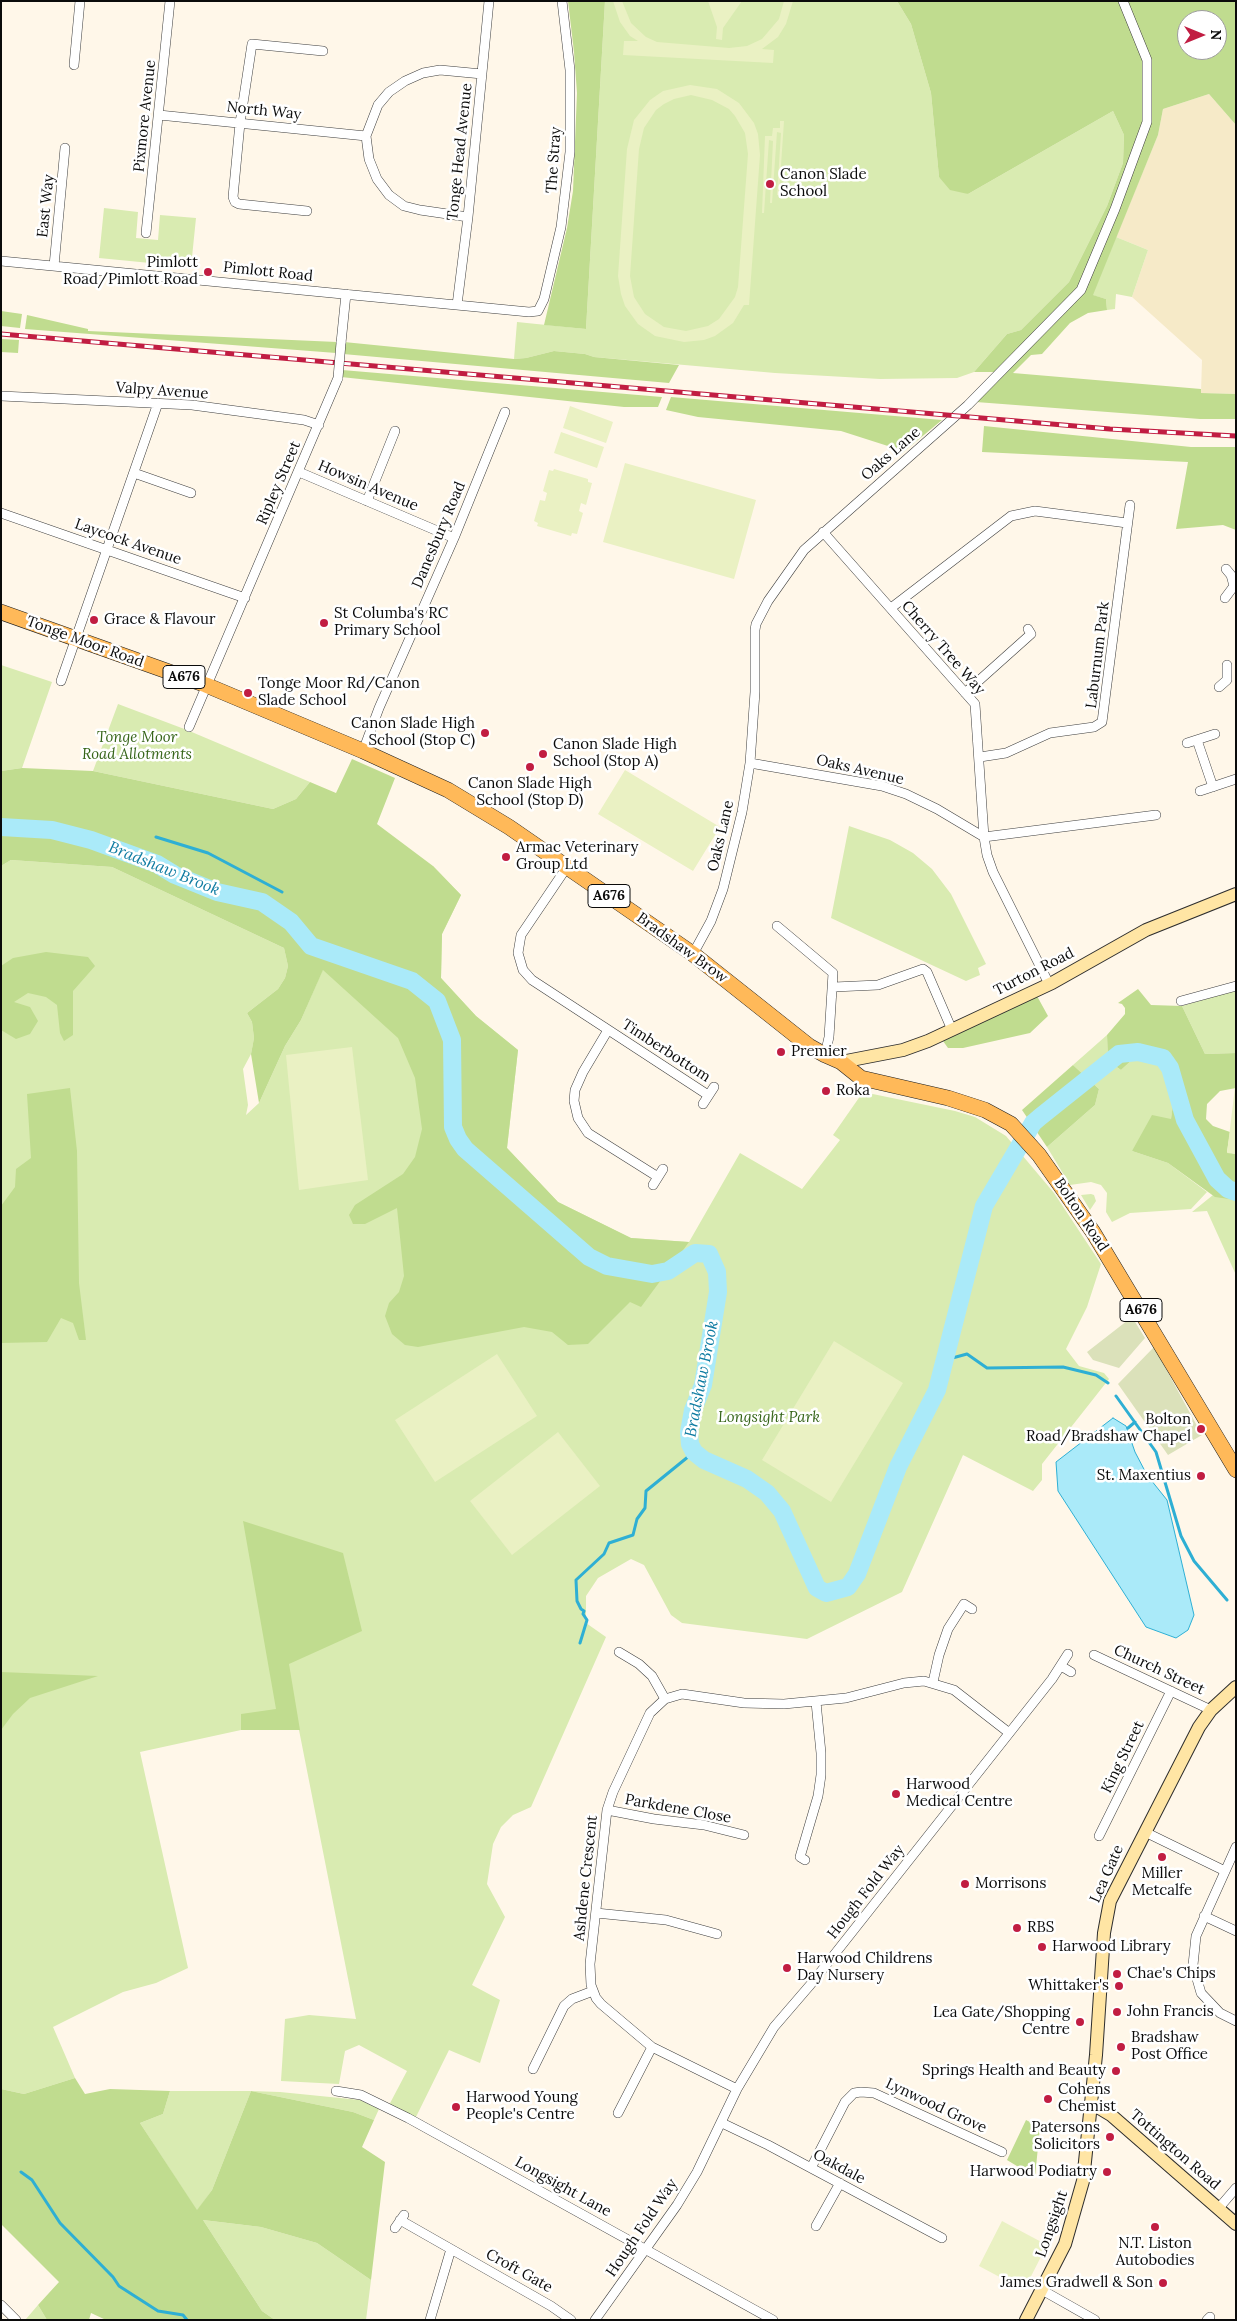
<!DOCTYPE html>
<html>
<head>
<meta charset="utf-8">
<style>
	body { margin:0 }
	#map { position:relative; width:1237px; height:2321px; overflow:hidden; background:#fff7e9; font-family:Lora,serif }
	canvas { display:block }
	.frame { position:absolute; inset:0; border:2px solid #0b0b0b; pointer-events:none }
	.north { position:absolute; left:1177px; top:10px; width:50px; height:50px; box-sizing:border-box; background:#fff; border:1px solid #9d9d9d; border-radius:50%; rotate:90deg; font-size:14px; font-weight:700; line-height:20px; text-align:center; color:#0b0b0b }
	.north::after { content:''; display:block; margin:auto; width:18px; height:22px; background:#c11d42; clip-path:polygon(50% 0,100% 100%,50% 72%,0 100%) }
</style>
</head>
<body>
<div id="map">
<canvas width="1237" height="2321"></canvas>
<div class="frame"></div>
<div class="north">N</div>
</div>
<script>
const ctx = document.querySelector('canvas').getContext('2d');
ctx.lineJoin = 'round';
function fill(path, color) {
  ctx.fillStyle = color;
  ctx.fill(path, 'evenodd');
}
function shape(rows) {
  const path = new Path2D();
  for (const r of rows) {
    path.moveTo(r[0], r[1]);
    for (let i = 2; i < r.length; i += 2) path.lineTo(r[i], r[i + 1]);
  }
  return path;
}
function strokePath(path, color, width, dash) {
  ctx.strokeStyle = color;
  ctx.lineWidth = width;
  ctx.lineCap = dash ? 'butt' : 'round';
  ctx.setLineDash(dash || []);
  ctx.stroke(path);
}
function drawText(font, color, halo, rows, align = 'center') {
  ctx.font = font + ' Lora,serif';
  ctx.lineWidth = 5;
  ctx.setLineDash([]);
  ctx.textBaseline = 'middle';
  ctx.strokeStyle = halo;
  ctx.fillStyle = color;
  for (const [text, x, y, turn = 0] of rows) {
    ctx.save();
    ctx.translate(x, y);
    ctx.rotate((+turn || 0) * Math.PI / 180);
    ctx.textAlign = isNaN(turn) ? turn : align;
    if (halo) ctx.strokeText(text, 0, 0);
    ctx.fillText(text, 0, 0);
    ctx.restore();
  }
}
fill(shape([
	[1209,94,1236,125,1236,394,1201,393,1202,360,1132,297,1148,250,1116,237,1158,135,1163,109]
]), '#f6eac8');
fill(shape([
	[605,1,897,1,911,24,931,93,939,177,968,194,1113,111,1124,135,1123,163,1107,206,1069,282,1021,330,1007,334,974,372,957,378,880,379,775,373,594,357,585,354,554,351,526,358,514,359,517,322,586,329],
	[104,208,138,212,136,238,158,240,160,215,196,218,191,267,99,258],
	[1116,237,1148,250,1132,297,1116,294,1115,309,1107,310,1106,299,1092,295],
	[1,665,52,682,22,768,1,771],
	[118,704,187,730,310,782,296,799,273,809,93,771],
	[849,826,890,840,913,853,932,869,951,894,986,964,978,968,980,975,966,981,831,918],
	[11,860,112,867,284,948,288,966,285,978,278,989,247,1013,252,1022,254,1038,251,1054,243,1069,248,1105,246,1115,259,1103,285,1046,301,1020,323,969,433,866,461,895,442,934,441,978,476,1016,518,1050,507,1148,558,1202,631,1238,689,1242,740,1153,802,1189,840,1140,833,1135,863,1092,955,1111,975,1117,1006,1136,1054,1193,1101,1264,1087,1307,1066,1349,1079,1366,1104,1373,1109,1379,1042,1464,1042,1480,1033,1491,963,1455,902,1592,807,1639,682,1623,671,1615,644,1565,631,1559,598,1578,586,1596,586,1623,606,1637,531,1807,513,1815,501,1827,493,1844,487,1884,505,1917,472,1985,500,2000,480,2063,449,2050,414,2121,388,2107,407,2071,359,2045,345,2051,339,2084,281,2081,285,2019,309,2015,356,2019,299,1730,241,1730,140,1752,188,1968,156,1983,123,1992,53,2027,75,2078,24,2094,1,2089,1,866],
	[1236,990,1236,1053,1205,1054,1182,1006],
	[1107,1035,1108,1061,1121,1070,1133,1059,1162,1065,1173,1104,1171,1120,1132,1151,1168,1163,1207,1192,1191,1209,1130,1213,1112,1222,1106,1212,1107,1193,1101,1185,1091,1182,1070,1185,1047,1147,1095,1105,1099,1089,1073,1065],
	[1091,1194,1094,1195,1096,1201,1090,1210,1081,1195],
	[1213,1195,1236,1200,1236,1275,1207,1211,1192,1212],
	[170,2091,251,2091,280,2092,360,2100,379,2109,374,2120,353,2112,251,2091,212,2190,197,2211,140,2123,163,2114],
	[203,2220,261,2227,317,2243,371,2280,366,2320,275,2320,262,2311],
	[38,2305,47,2320,27,2320,26,2319]
]), '#d9ebb1');
fill(shape([
	[568,1,605,1,586,329,544,325,567,228,573,191,577,93,574,52],
	[897,1,1236,1,1236,125,1209,94,1163,109,1158,135,1093,295,1106,299,1107,310,1088,313,1070,323,1042,354,1031,355,1013,373,1201,389,1201,393,1236,394,1236,419,1200,419,976,402,998,372,974,372,1007,334,1021,330,1069,282,1107,206,1123,163,1124,135,1113,111,968,194,950,190,939,177,931,93,911,24],
	[1187,20,1217,20,1217,50,1187,50],
	[1,311,22,314,20,328,1,326],
	[27,315,88,329,88,331,337,342,336,353,25,329],
	[1,339,19,340,18,353,1,352],
	[344,342,514,359,526,358,554,351,585,354,594,357,679,365,669,383,343,354],
	[342,370,662,397,658,407,624,407,341,377],
	[671,397,942,420,901,454,891,447,841,431,698,417,666,410],
	[984,426,1191,447,1236,447,1236,530,1223,525,1176,529,1188,462,982,452],
	[352,759,395,778,377,824,433,866,461,895,442,934,441,978,476,1016,518,1050,507,1148,558,1202,631,1238,689,1242,641,1307,630,1302,588,1344,568,1345,552,1332,524,1327,418,1347,405,1345,392,1334,385,1316,389,1303,399,1292,404,1276,397,1208,365,1224,353,1224,349,1215,355,1205,403,1174,415,1157,422,1129,415,1078,398,1038,323,970,301,1020,285,1046,259,1103,251,1054,254,1038,252,1022,247,1013,278,989,285,978,288,966,284,948,112,867,11,860,1,866,1,771,22,768,93,771,273,809,296,799,310,782,336,793],
	[46,952,88,957,95,966,73,991,73,1035,64,1041,60,1033,57,1005,46,997,28,993,14,1002,30,1007,38,1021,30,1034,16,1039,1,1030,1,966,13,958],
	[1138,989,1151,1005,1182,1006,1205,1054,1236,1053,1236,1088,1220,1091,1207,1104,1206,1119,1213,1126,1230,1132,1227,1152,1236,1154,1236,1200,1215,1197,1168,1163,1132,1151,1152,1115,1171,1119,1173,1104,1162,1065,1133,1059,1121,1070,1108,1061,1107,1035,1125,1014,1125,1008,1122,1004,1118,1003],
	[1037,996,1048,1016,1030,1033,963,1048,948,1048,943,1041],
	[1073,1065,1099,1089,1095,1105,1047,1147,1022,1110],
	[70,1088,77,1151,79,1283,86,1340,79,1340,73,1323,61,1318,47,1342,1,1343,1,1206,15,1187,16,1169,31,1158,27,1094],
	[243,1521,343,1553,362,1631,289,1664,300,1730,241,1730,241,1714,276,1709],
	[1,1672,98,1676,30,1698,13,1714,1,1730],
	[75,2078,85,2094,110,2089,170,2091,163,2114,140,2123,197,2210,212,2190,251,2091,353,2112,374,2120,362,2147,385,2162,371,2280,317,2243,261,2227,203,2220,262,2311,275,2320,106,2320,91,2313,89,2320,47,2320,38,2305,59,2282,1,2224,1,2089,24,2094],
	[1026,2120,1040,2127,1035,2177,1007,2160]
]), '#c0dc8f');
fill(shape([
	[1132,1317,1145,1338,1119,1368,1093,1360,1087,1352],
	[1154,1347,1202,1435,1168,1455,1118,1384]
]), '#dbe1ba');
fill(shape([
	[613,1,622,1,631,23,646,37,657,42,729,48,747,46,762,39,779,19,784,1,793,1,786,24,778,37,762,49,774,50,773,63,623,55,624,41,638,41,630,36,620,22],
	[708,1,742,1,723,28,722,40,716,39,717,27],
	[690,85,717,89,739,103,754,123,758,134,760,155,749,305,744,305,733,323,715,336,704,340,684,342,655,336,638,324,625,306,621,294,618,276,627,149,634,120,650,100,663,91],
	[691,95,712,100,729,109,735,116,745,133,748,154,738,287,735,297,719,319,708,326,686,331,664,327,645,314,634,297,630,276,639,149,644,128,656,110,664,104,674,99],
	[780,121,784,121,779,195,777,195,781,133,777,132,772,203,770,203,773,141,769,140,764,213,762,213,765,136,772,136,773,128,780,128],
	[570,406,613,422,606,443,563,428],
	[561,432,604,447,597,468,554,453],
	[625,463,756,500,734,579,603,542],
	[554,469,588,479,588,482,592,483,586,505,581,503,579,511,583,513,577,534,572,533,571,536,537,526,538,523,534,521,540,500,545,501,547,493,543,491,549,470,553,471],
	[625,770,720,827,693,871,598,814],
	[352,1047,368,1180,299,1190,286,1055],
	[1235,1087,1236,1088,1236,1154,1227,1153],
	[834,1341,903,1383,831,1502,762,1460],
	[497,1354,537,1416,435,1482,395,1420],
	[558,1432,600,1486,512,1555,470,1501],
	[1002,2221,1047,2245,1024,2290,979,2266]
]), '#eaf1c3');
const water = shape([
	[1113,1418,1126,1426,1135,1452,1147,1475,1167,1500,1194,1615,1188,1630,1176,1638,1146,1627,1058,1491,1056,1462,1113,1418]
]);
fill(water, '#aaeaf9');
strokePath(water, '#2eafd4', 1);
strokePath(shape([
	[156,837,208,853,282,892],
	[945,1360,967,1354,987,1368,1063,1367,1096,1375,1108,1383],
	[1116,1396,1156,1452,1181,1536,1194,1561,1227,1600],
	[1128,1428,1135,1422],
	[580,1643,587,1620,583,1614,584,1611,581,1609,577,1601,576,1580,604,1554,609,1543,633,1535,637,1519,645,1508,646,1491,694,1452],
	[21,2172,32,2180,60,2223,113,2277,119,2286,158,2311,183,2315,187,2320]
]), '#2eafd4', 3);
strokePath(shape([
	[1,827,52,830,91,840,157,864,175,875,217,892,262,902,291,922,311,946,412,981,437,1001,452,1040,453,1127,458,1139,465,1149,589,1257,607,1266,652,1274,668,1271,695,1253,709,1254,717,1272,718,1292,703,1385,693,1410,689,1432,690,1444,694,1452,704,1460,747,1479,767,1493,782,1511,817,1588,826,1593,848,1587,857,1574,898,1467,937,1390,984,1206,1033,1123,1040,1117,1119,1054,1138,1052,1163,1058,1170,1068,1185,1120,1217,1179,1228,1189,1236,1192]
]), '#aaeaf9', 18);
const street = shape([
	[74,65,80,1],
	[159,115,366,136],
	[307,211,239,204,235,202,233,197,240,123,252,44,323,51],
	[468,217,420,210,404,206,389,195,377,179,369,159,366,136,378,105,389,92,405,81,423,73,440,70,482,74],
	[146,233,170,1],
	[1,261,529,312,538,311,544,299,561,227,570,152,570,70,562,1],
	[54,266,65,148],
	[457,305,468,217,489,1],
	[341,343,346,294],
	[1,396,192,405,304,420,319,425],
	[299,472,454,538],
	[134,473,191,493],
	[367,501,395,431],
	[1,513,245,598],
	[823,532,975,704,984,837,1156,815],
	[1225,598,1234,586,1231,575,1226,569],
	[891,608,1011,516,1035,511,1127,523],
	[61,681,158,403],
	[1219,687,1227,680,1227,665],
	[965,693,1031,634,1028,629],
	[189,727,338,378],
	[1197,740,1213,787],
	[1187,743,1215,734],
	[363,751,379,708,454,538,505,412],
	[980,757,1006,753,1050,733,1094,727,1102,722,1130,505],
	[750,763,882,786,906,794,937,809,984,837,987,855,993,872,1049,984],
	[1200,791,1236,779],
	[567,867,521,935,518,953,523,970,532,980,708,1095],
	[777,926,833,973,829,1037,825,1055],
	[693,954,711,921,723,889,742,812,750,763,755,692,755,630,756,624,768,601,804,550,968,405,1081,290,1115,209,1147,122,1147,60,1123,1],
	[834,987,878,985,923,969,927,972,952,1030],
	[1181,1001,1236,986],
	[608,1030,583,1072,575,1090,574,1101,578,1118,588,1133,658,1177],
	[703,1104,714,1087],
	[653,1185,663,1169],
	[619,1652,639,1664,652,1676,665,1699],
	[1094,1655,1211,1710],
	[1061,1666,1071,1672],
	[933,1682,939,1655,948,1629,964,1604,972,1609],
	[607,1810,654,1819,704,1825,744,1835],
	[1145,1832,1225,1871],
	[1099,1836,1171,1691],
	[1236,1847,1196,1936,1193,1965,1201,1993,1220,2013,1236,2021],
	[805,1860,800,1857,818,1796,821,1775,821,1753,816,1702],
	[596,1913,666,1920,717,1934],
	[1204,1916,1236,1931],
	[533,2069,564,2006,572,1999,593,1991],
	[737,2089,652,2047,601,2004,596,1998,591,1985,590,1964,607,1810,613,1792,650,1713,665,1699,682,1694,744,1703,784,1704,846,1698,904,1683,924,1681,954,1690,1008,1732],
	[336,2091,361,2095,408,2118,773,2320],
	[618,2113,652,2047],
	[722,2123,768,2145,942,2238],
	[811,2168,845,2102,854,2093,861,2092,874,2093,1002,2152],
	[1218,2209,1236,2188],
	[400,2220,551,2306,571,2320],
	[816,2226,840,2183],
	[395,2228,404,2215],
	[1042,2290,1095,2320],
	[1,2305,16,2320],
	[430,2320,451,2249],
	[595,2320,677,2205,697,2172,737,2089,774,2027,811,1984,1052,1679,1068,1654],
	[1207,2320,1210,2317]
]);
const secondary = shape([
	[841,1062,903,1050,928,1041,1052,983,1146,930,1236,894],
	[1091,2103,1111,2115,1236,2224],
	[1026,2320,1065,2244,1083,2181,1096,2055,1104,1933,1110,1901,1199,1727,1211,1710,1236,1687]
]);
const primary = shape([
	[1,612,206,685,363,751,448,790,509,827,693,954,809,1046,825,1055,841,1062,861,1078,948,1098,985,1110,1011,1124,1039,1155,1093,1232,1236,1470]
]);
strokePath(street, '#3e3e3e', 10);
strokePath(secondary, '#2d2d2d', 14);
strokePath(primary, '#1c1c1c', 16);
strokePath(street, '#fff', 9);
strokePath(secondary, '#ffe5a4', 12);
strokePath(primary, '#ffb959', 15);
const rail = shape([
	[1,334,1110,429,1236,436]
]);
strokePath(rail, '#c11d42', 5);
strokePath(rail, '#fff', 3, [9]);
const streetBridge = shape([
	[338,378,341,343]
]);
strokePath(streetBridge, '#3e3e3e', 10, []);
strokePath(streetBridge, '#fff', 9);
for (const [x, y, r, color] of [
	[770,184,5,"#c11d42"],
	[208,272,5,"#c11d42"],
	[94,620,5,"#c11d42"],
	[324,623,5,"#c11d42"],
	[248,693,5,"#c11d42"],
	[485,733,5,"#c11d42"],
	[543,754,5,"#c11d42"],
	[530,767,5,"#c11d42"],
	[506,857,5,"#c11d42"],
	[781,1052,5,"#c11d42"],
	[826,1091,5,"#c11d42"],
	[1201,1429,5,"#c11d42"],
	[1201,1476,5,"#c11d42"],
	[896,1794,5,"#c11d42"],
	[1162,1857,5,"#c11d42"],
	[965,1884,5,"#c11d42"],
	[1017,1928,5,"#c11d42"],
	[1042,1947,5,"#c11d42"],
	[787,1968,5,"#c11d42"],
	[1117,1974,5,"#c11d42"],
	[1119,1986,5,"#c11d42"],
	[1117,2012,5,"#c11d42"],
	[1080,2022,5,"#c11d42"],
	[1121,2047,5,"#c11d42"],
	[1116,2071,5,"#c11d42"],
	[1048,2099,5,"#c11d42"],
	[456,2107,5,"#c11d42"],
	[1110,2137,5,"#c11d42"],
	[1107,2172,5,"#c11d42"],
	[1155,2227,5,"#c11d42"],
	[1163,2283,5,"#c11d42"]
]) {
  const dot = new Path2D();
  dot.arc(x, y, r, 0, 2 * Math.PI);
  ctx.fillStyle = color;
  ctx.fill(dot);
  strokePath(dot, '#fff', 2);
}
for (const [x, y, w] of [
	[184,677,42],
	[609,896,42],
	[1141,1310,42]
]) {
  const box = new Path2D();
  box.roundRect(x - w / 2, y - 11.5, w, 23, 4);
  ctx.fillStyle = '#fff';
  ctx.fill(box);
  strokePath(box, '#0b0b0b', 1);
}
drawText('bold 14px', '#0b0b0b', null, [
	["A676",184,677],
	["A676",609,896],
	["A676",1141,1310]
]);
drawText('15px', '#0b0b0b', '#fff', [
	["North Way",264,111,6],
	["Pixmore Avenue",145,116,-84],
	["Tonge Head Avenue",460,152,-84],
	["The Stray",554,160,-86],
	["East Way",46,206,-84],
	["Pimlott Road",268,272,6],
	["Valpy Avenue",162,391,4],
	["Oaks Lane",891,454,-41],
	["Ripley Street",279,483,-67],
	["Howsin Avenue",368,486,23],
	["Danesbury Road",439,535,-67],
	["Laycock Avenue",128,542,19],
	["Tonge Moor Road",85,642,20],
	["Cherry Tree Way",943,648,49],
	["Laburnum Park",1098,655,-83],
	["Oaks Avenue",860,770,13],
	["Oaks Lane",721,836,-77],
	["Bradshaw Brow",682,948,36],
	["Turton Road",1034,972,-27],
	["Timberbottom",666,1051,33],
	["Bolton Road",1081,1215,56],
	["Church Street",1159,1670,25],
	["King Street",1123,1757,-64],
	["Parkdene Close",678,1809,10],
	["Lea Gate",1107,1874,-66],
	["Ashdene Crescent",586,1878,-84],
	["Hough Fold Way",866,1892,-52],
	["Lynwood Grove",936,2106,25],
	["Tottington Road",1175,2150,41],
	["Oakdale",839,2167,28],
	["Longsight Lane",563,2187,29],
	["Longsight",1052,2224,-71],
	["Hough Fold Way",642,2228,-56],
	["Croft Gate",519,2271,29]
]);
drawText('15px', '#0b0b0b', '#fff', [
	["Canon Slade",780,175],
	["School",780,192],
	["Pimlott",198,263,"right"],
	["Road/Pimlott Road",198,280,"right"],
	["St Columba's RC",334,614],
	["Primary School",334,631],
	["Grace & Flavour",104,620],
	["Tonge Moor Rd/Canon",258,684],
	["Slade School",258,701],
	["Canon Slade High",475,724,"right"],
	["School (Stop C)",475,741,"right"],
	["Canon Slade High",553,745],
	["School (Stop A)",553,762],
	["Canon Slade High",530,784,"center"],
	["School (Stop D)",530,801,"center"],
	["Armac Veterinary",516,848],
	["Group Ltd",516,865],
	["Premier",791,1052],
	["Roka",836,1091],
	["Bolton",1191,1420,"right"],
	["Road/Bradshaw Chapel",1191,1437,"right"],
	["St. Maxentius",1191,1476,"right"],
	["Harwood",906,1785],
	["Medical Centre",906,1802],
	["Miller",1162,1874,"center"],
	["Metcalfe",1162,1891,"center"],
	["Morrisons",975,1884],
	["RBS",1027,1928],
	["Harwood Library",1052,1947],
	["Harwood Childrens",797,1959],
	["Day Nursery",797,1976],
	["Chae's Chips",1127,1974],
	["Whittaker's",1109,1986,"right"],
	["John Francis",1127,2012],
	["Lea Gate/Shopping",1070,2013,"right"],
	["Centre",1070,2030,"right"],
	["Bradshaw",1131,2038],
	["Post Office",1131,2055],
	["Springs Health and Beauty",1106,2071,"right"],
	["Cohens",1058,2090],
	["Chemist",1058,2107],
	["Harwood Young",466,2098],
	["People's Centre",466,2115],
	["Patersons",1100,2128,"right"],
	["Solicitors",1100,2145,"right"],
	["Harwood Podiatry",1097,2172,"right"],
	["N.T. Liston",1155,2244,"center"],
	["Autobodies",1155,2261,"center"],
	["James Gradwell & Son",1153,2283,"right"]
], 'left');
drawText('italic 15px', '#366519', '#fff', [
	["Tonge Moor",137,738],
	["Road Allotments",137,755],
	["Longsight Park",769,1418]
]);
drawText('italic 16px', '#0f7ca2', '#fff', [
	["Bradshaw Brook",164,869,22],
	["Bradshaw Brook",702,1379,-79]
]);
</script>
</body>
</html>
